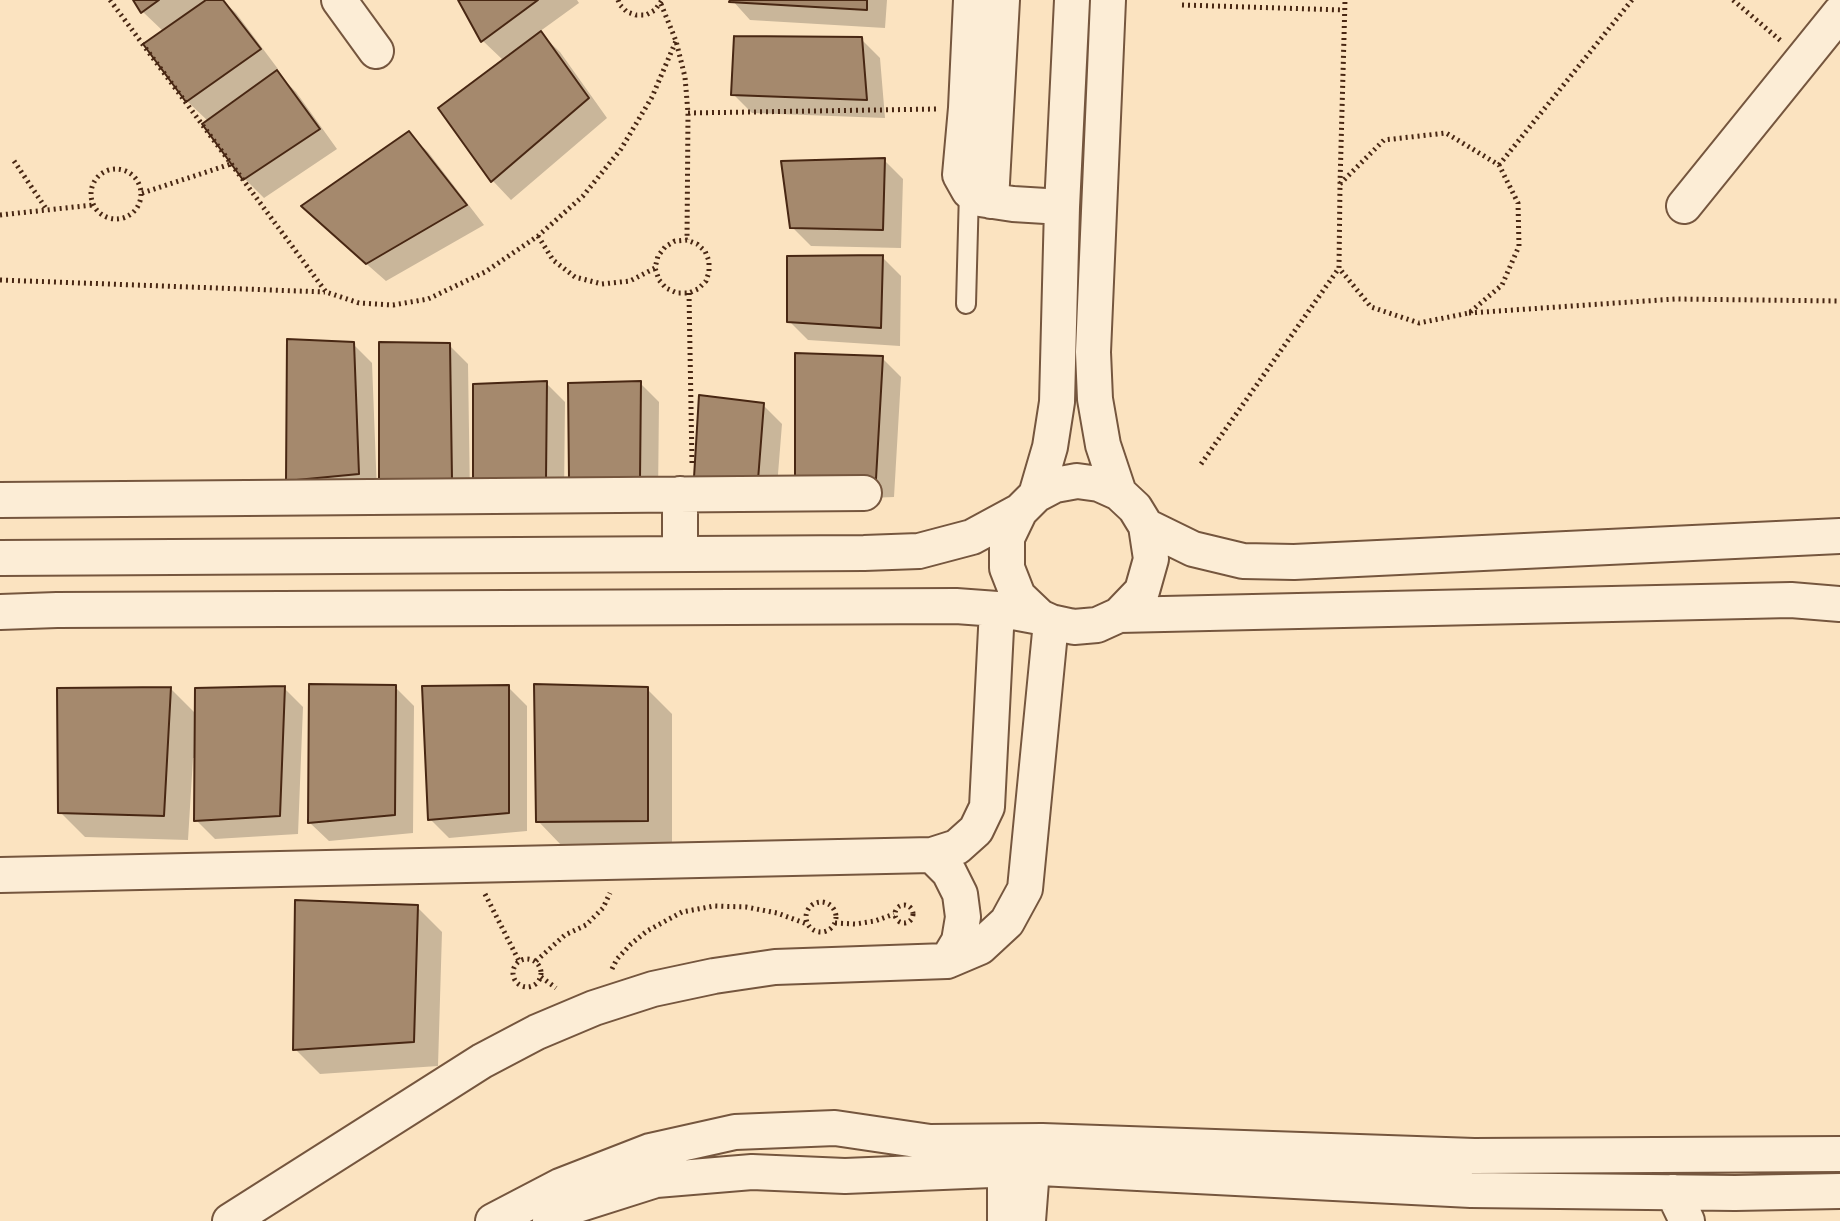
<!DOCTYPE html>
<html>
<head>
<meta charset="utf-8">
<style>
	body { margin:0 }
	canvas { display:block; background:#fbe3c0 }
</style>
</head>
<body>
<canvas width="1840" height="1221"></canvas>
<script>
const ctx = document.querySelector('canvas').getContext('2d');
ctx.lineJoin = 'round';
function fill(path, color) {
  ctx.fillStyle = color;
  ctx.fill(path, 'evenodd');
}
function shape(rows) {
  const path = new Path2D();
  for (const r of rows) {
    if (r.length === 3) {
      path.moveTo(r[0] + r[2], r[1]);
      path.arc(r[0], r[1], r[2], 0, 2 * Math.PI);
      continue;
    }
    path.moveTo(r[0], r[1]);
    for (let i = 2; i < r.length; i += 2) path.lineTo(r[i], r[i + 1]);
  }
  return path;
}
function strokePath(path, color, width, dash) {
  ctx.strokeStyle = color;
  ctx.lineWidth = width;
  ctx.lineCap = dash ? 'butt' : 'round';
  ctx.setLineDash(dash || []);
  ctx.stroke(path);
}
fill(shape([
	[136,0,222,0,236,13,278,69,275,71,296,92,337,149,264,198,245,179,205,125,209,122,187,101,164,32,143,12],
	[460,0,577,0,579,3,539,32,560,52,607,118,511,200,493,181,441,108,504,61,483,41],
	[732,0,887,0,885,28,750,20],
	[861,39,880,58,885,118,752,113,733,94],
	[409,134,428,152,484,225,386,281,322,225],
	[884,160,903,179,901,248,811,246,792,227],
	[882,257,901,276,900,346,808,340,789,321],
	[353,344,372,363,377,492,288,481],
	[449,345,468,364,470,498,400,498,381,479],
	[882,358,901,377,894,497,816,500],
	[546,383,565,402,564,497,494,502],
	[640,383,659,402,658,497,589,498],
	[763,405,782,424,776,499,714,512,695,493],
	[395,687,414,706,413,833,329,841,310,823],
	[508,687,527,706,527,831,449,838,430,819],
	[284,688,303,707,298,834,215,839,196,820,196,758,193,758,188,840,85,837,60,812,171,689,197,715],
	[647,689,672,714,672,845,562,846,538,821],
	[417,907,442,932,438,1066,320,1074,295,1049]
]), '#0003');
const building = shape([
	[133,0,159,0,141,13,133,0],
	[206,0,223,0,261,49,186,102,143,44,206,0],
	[458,0,538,0,481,42,458,0],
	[730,0,867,0,867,10,729,2,730,0],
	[541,31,589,98,491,182,438,108,541,31],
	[734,36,862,37,867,100,731,95,734,36],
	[277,70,320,129,243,180,202,124,277,70],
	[409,131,467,205,366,264,301,206,409,131],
	[885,158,883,230,790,228,781,161,885,158],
	[883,255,881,328,787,322,787,256,883,255],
	[287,339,354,342,359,474,286,481,287,339],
	[379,342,450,343,452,480,379,479,379,342],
	[795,353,883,356,876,479,795,482,795,353],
	[547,381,546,479,473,484,473,384,547,381],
	[641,381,640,479,569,480,568,383,641,381],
	[699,395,764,403,758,480,693,494,699,395],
	[309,684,396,685,395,815,308,823,309,684],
	[534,684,648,687,648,821,536,822,534,684],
	[509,685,509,813,428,820,422,686,509,685],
	[285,686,280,816,194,821,195,688,285,686],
	[171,687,164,816,58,813,57,688,171,687],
	[295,900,418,905,414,1042,293,1050,295,900]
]);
fill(building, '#a5896d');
strokePath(building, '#482713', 2);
const lane = shape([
	[966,304,969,191]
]);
const street = shape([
	[339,0,376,51],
	[971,0,966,108,960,175,969,191,980,199,1013,204,1062,207],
	[1108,0,1093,352,1095,399,1103,445,1119,493,1135,508,1146,526,1151,559,1142,591,1119,615,1097,625,1074,627,1051,622,1040,617,1018,596,1007,568,1007,538,1020,511,1036,495,1055,485,1077,481,1099,484,1119,493],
	[991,201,1002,0],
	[1684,206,1840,13],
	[680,494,680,554],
	[1036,495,1050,447,1057,402,1062,207,1072,0],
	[0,500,864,493],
	[1146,526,1193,549,1243,561,1294,562,1840,536],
	[0,558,864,553,919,551,972,537,1020,511],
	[0,612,57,610,956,606,997,609,1040,617],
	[1119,615,1791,600,1840,604],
	[932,855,949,872,960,894,963,917,959,941,947,961],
	[0,875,932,855,957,847,976,830,987,807,997,609],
	[1673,1192,1687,1221],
	[230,1221,482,1061,537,1032,594,1008,653,989,714,976,775,967,947,961,980,947,1007,922,1025,889,1051,622],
	[493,1221,560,1186,650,1151,735,1132,835,1128,930,1142,1042,1141,1474,1156,1840,1154],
	[550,1221,574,1206,656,1180,752,1172,845,1176,1040,1168,1471,1190,1735,1193,1840,1191],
	[1005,1221,1005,1170],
	[1028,1221,1032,1169]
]);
strokePath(lane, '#75563e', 22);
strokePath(street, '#75563e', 38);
strokePath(shape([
	[110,0,326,292,359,303,393,305,428,299,485,272,538,236,583,196,621,149,652,97,676,41],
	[618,0,620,5,627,12,636,15,646,15,655,10,662,0],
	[1733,0,1781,41],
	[661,4,676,41,685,77,688,113,687,240],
	[1182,5,1344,10],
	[688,113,937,109],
	[14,161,47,210],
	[1499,165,1632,0],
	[116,194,25],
	[1340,184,1384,140,1446,133,1499,165,1518,203,1519,246,1502,285,1469,313,1419,323,1371,307,1339,268,1340,184,1345,0],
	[142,193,231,164],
	[0,215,93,205],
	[538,236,553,260,575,277,602,284,630,281,655,268,658,256,665,247,675,241,687,240,697,244,705,251,709,261,709,272,706,281,698,289,689,293,677,293,666,288,659,280,655,268],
	[0,280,325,292],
	[689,293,692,464],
	[1469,313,1675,299,1840,301],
	[1201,464,1339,268],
	[485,894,519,961],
	[821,917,15],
	[904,914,9],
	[835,923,855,924,875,921,894,914],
	[527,973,14],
	[536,961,565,935,586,925,603,908,610,893],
	[612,969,617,959,631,944,647,931,682,912,714,906,746,907,777,913,807,924],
	[541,977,556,988]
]), '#482713', 5, [2, 4]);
strokePath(lane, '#fcedd6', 18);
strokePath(street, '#fcedd6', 34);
</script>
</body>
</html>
